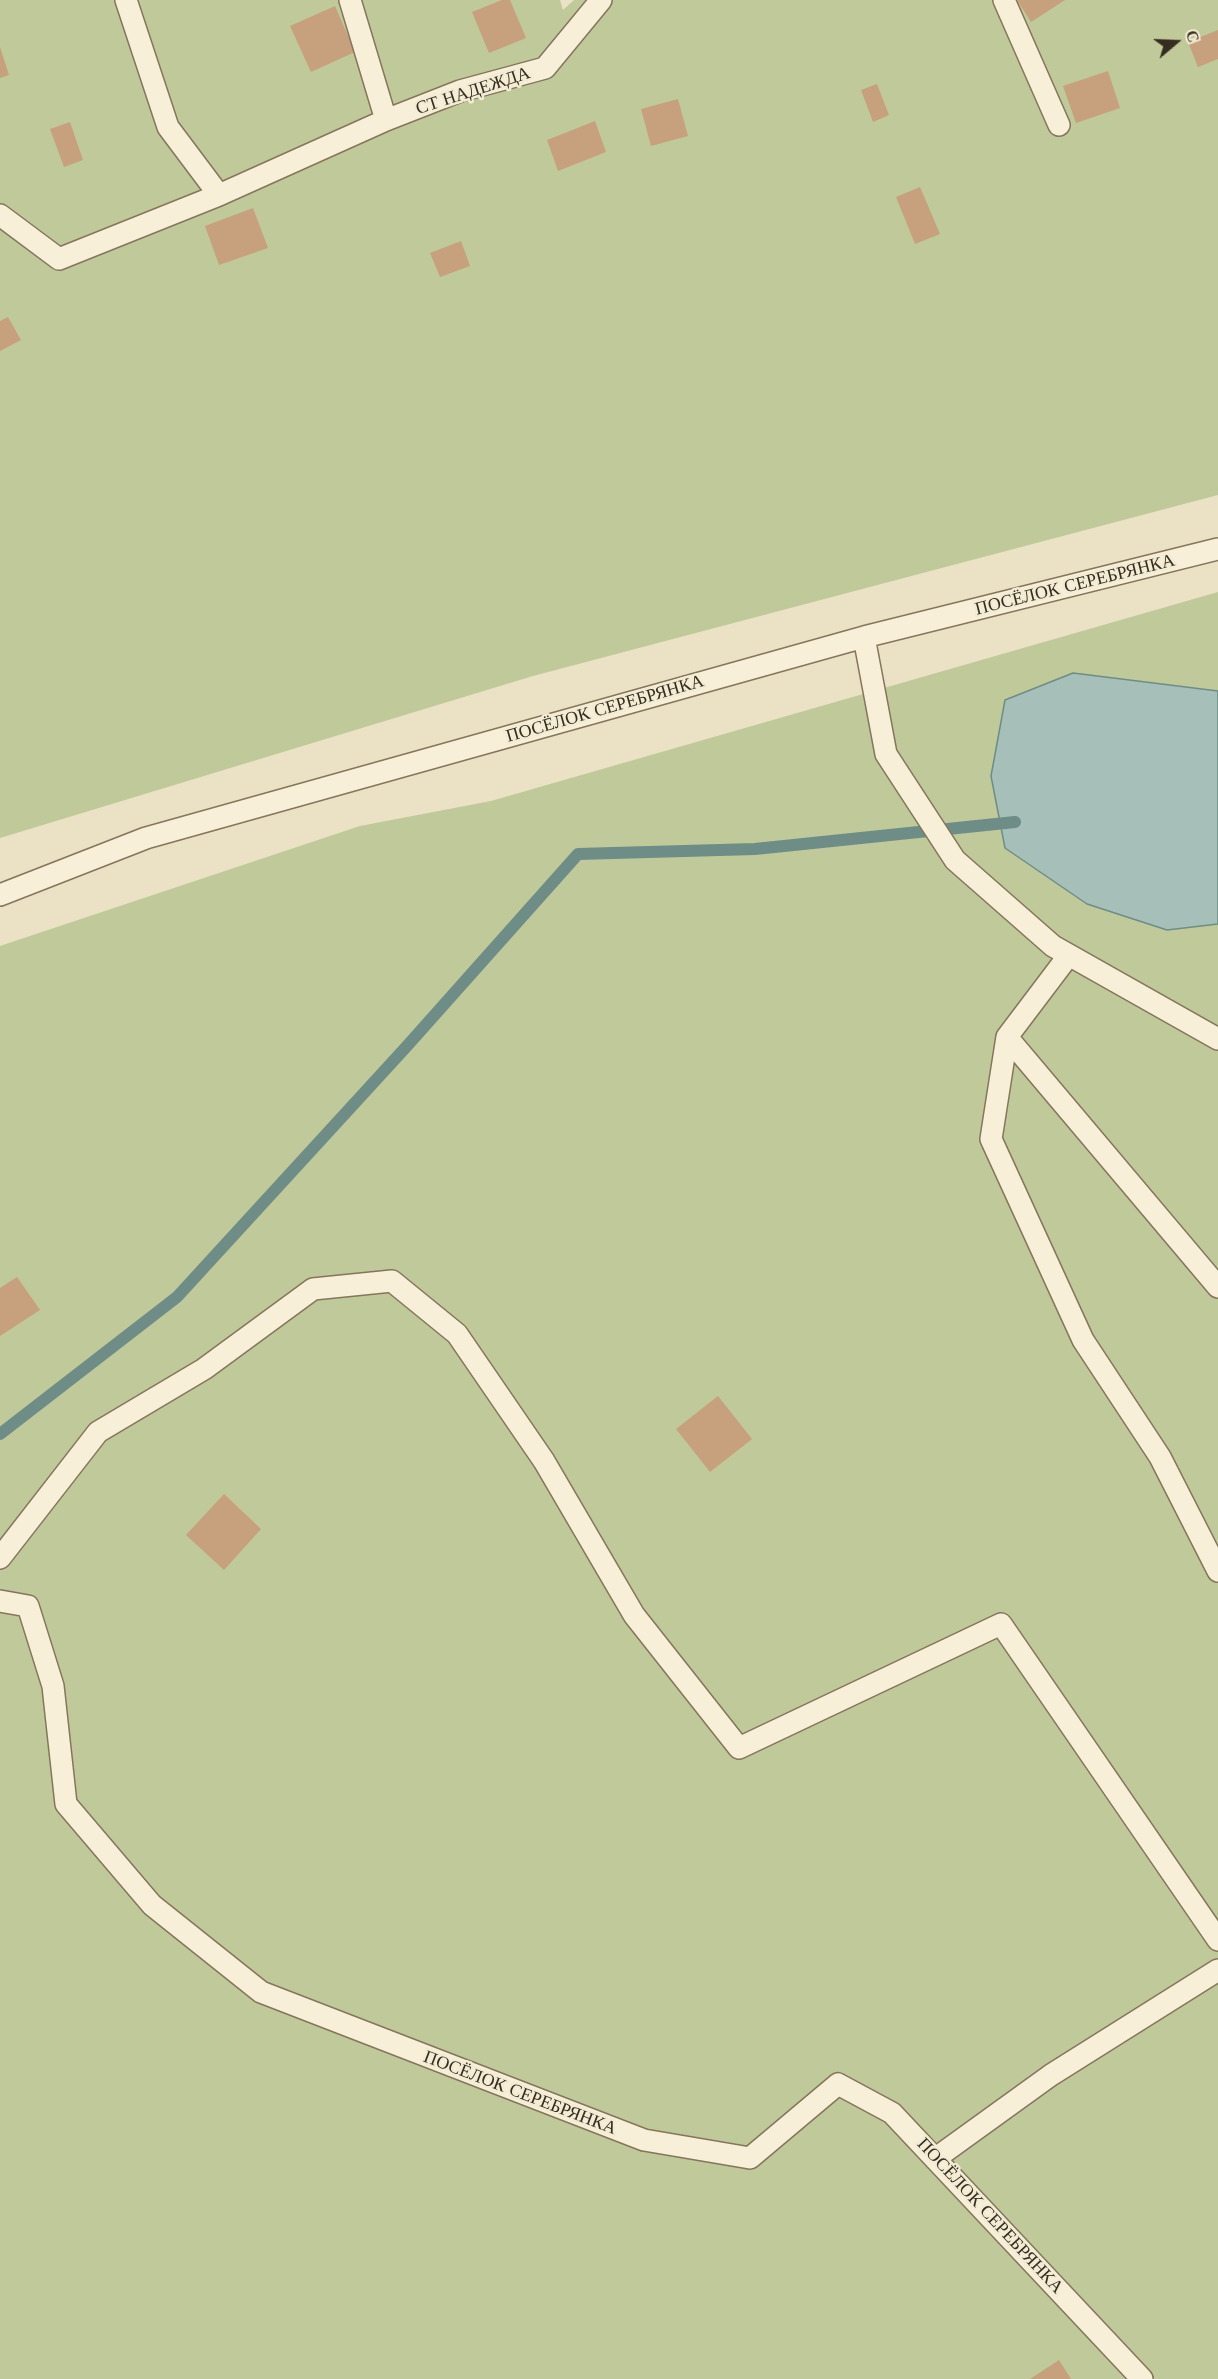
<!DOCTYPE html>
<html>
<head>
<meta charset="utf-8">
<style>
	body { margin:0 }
	#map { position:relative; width:1218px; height:2379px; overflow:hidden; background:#ebe2c5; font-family:"Libre Baskerville",serif }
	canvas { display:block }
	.north { position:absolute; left:1146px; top:12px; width:60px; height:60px; -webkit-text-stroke:4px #f3ecd4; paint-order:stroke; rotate:71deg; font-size:16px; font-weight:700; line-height:24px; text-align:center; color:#362c1f }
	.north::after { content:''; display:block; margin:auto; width:21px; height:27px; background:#362c1f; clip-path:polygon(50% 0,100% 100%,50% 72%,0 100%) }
</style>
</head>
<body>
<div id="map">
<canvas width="1218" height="2379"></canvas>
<div class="north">С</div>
</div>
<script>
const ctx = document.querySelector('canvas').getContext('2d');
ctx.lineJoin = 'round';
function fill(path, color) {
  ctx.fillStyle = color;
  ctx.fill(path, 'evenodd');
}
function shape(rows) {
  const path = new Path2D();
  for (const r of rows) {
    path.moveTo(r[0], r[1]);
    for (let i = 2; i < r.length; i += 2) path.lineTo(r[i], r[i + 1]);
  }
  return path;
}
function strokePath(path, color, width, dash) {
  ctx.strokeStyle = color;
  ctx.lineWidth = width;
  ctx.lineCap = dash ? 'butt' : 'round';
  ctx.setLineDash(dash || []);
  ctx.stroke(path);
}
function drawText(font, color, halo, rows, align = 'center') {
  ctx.font = font + ' "Libre Baskerville",serif';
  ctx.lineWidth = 5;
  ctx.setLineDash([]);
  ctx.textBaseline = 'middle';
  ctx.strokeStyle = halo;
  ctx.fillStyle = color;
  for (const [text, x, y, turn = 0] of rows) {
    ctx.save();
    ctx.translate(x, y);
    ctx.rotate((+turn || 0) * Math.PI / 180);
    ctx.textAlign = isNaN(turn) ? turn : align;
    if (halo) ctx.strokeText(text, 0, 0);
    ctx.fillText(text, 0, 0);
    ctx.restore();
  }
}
fill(shape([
	[0,0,560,0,563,10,574,0,1218,0,1218,495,533,676,0,838],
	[1218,592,1218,2379,0,2379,0,946,360,826,491,801]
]), '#c0c999');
const water = shape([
	[1073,673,1218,691,1218,924,1167,930,1087,904,1005,848,991,776,1005,700,1073,673]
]);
fill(water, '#a6bfb9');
strokePath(water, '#6e8d87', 1.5);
strokePath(shape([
	[0,1434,177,1297,407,1046,578,854,755,849,1015,822]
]), '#6e8d87', 12);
fill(shape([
	[502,0,510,0,526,38,489,53,472,12],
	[1017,0,1065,0,1031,22],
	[335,6,355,52,311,72,290,26],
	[1218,30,1218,59,1198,67,1188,42],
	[0,47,9,75,0,78],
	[1108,71,1120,108,1076,123,1063,86],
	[877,84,889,115,873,122,861,90],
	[678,99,688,136,651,146,641,109],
	[595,121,606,152,558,171,547,140],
	[70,122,83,160,64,167,50,129],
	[920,187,940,234,915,244,896,197],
	[253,208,268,248,219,265,205,226],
	[461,241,470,266,440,277,430,253],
	[8,317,21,340,0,351,0,321],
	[17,1277,40,1310,0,1336,0,1288],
	[718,1396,752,1439,710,1472,676,1429],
	[224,1494,261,1529,224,1570,186,1535],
	[1059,2360,1071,2379,1030,2379]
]), '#c7a17d');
const service = shape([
	[126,0,168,127,219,195],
	[1004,0,1059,125],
	[386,120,460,91,545,68,601,0],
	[0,215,59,259,219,195,386,120,350,0],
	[864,637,886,754,955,860,1053,946,1218,1039],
	[0,895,146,838,864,637,1218,549],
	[1069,955,1007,1037,991,1139,1083,1340,1160,1457,1218,1571],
	[1007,1037,1218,1287],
	[0,1558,98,1432,204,1369,313,1289,392,1281,457,1334,544,1461,634,1615,739,1748,1001,1624,1218,1940],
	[0,1601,28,1606,53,1686,66,1804,152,1905,261,1992,644,2140,750,2158,838,2084,892,2113,1142,2379],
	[936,2158,1051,2075,1218,1970]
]);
strokePath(service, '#85755c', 24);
strokePath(service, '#f7efd7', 21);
drawText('18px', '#362c1f', '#f3ecd4', [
	["СТ НАДЕЖДА",473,91,-18],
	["ПОСЁЛОК СЕРЕБРЯНКА",1075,585,-14],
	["ПОСЁЛОК СЕРЕБРЯНКА",605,709,-16],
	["ПОСЁЛОК СЕРЕБРЯНКА",520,2093,21],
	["ПОСЁЛОК СЕРЕБРЯНКА",990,2216,47]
]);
</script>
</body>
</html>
